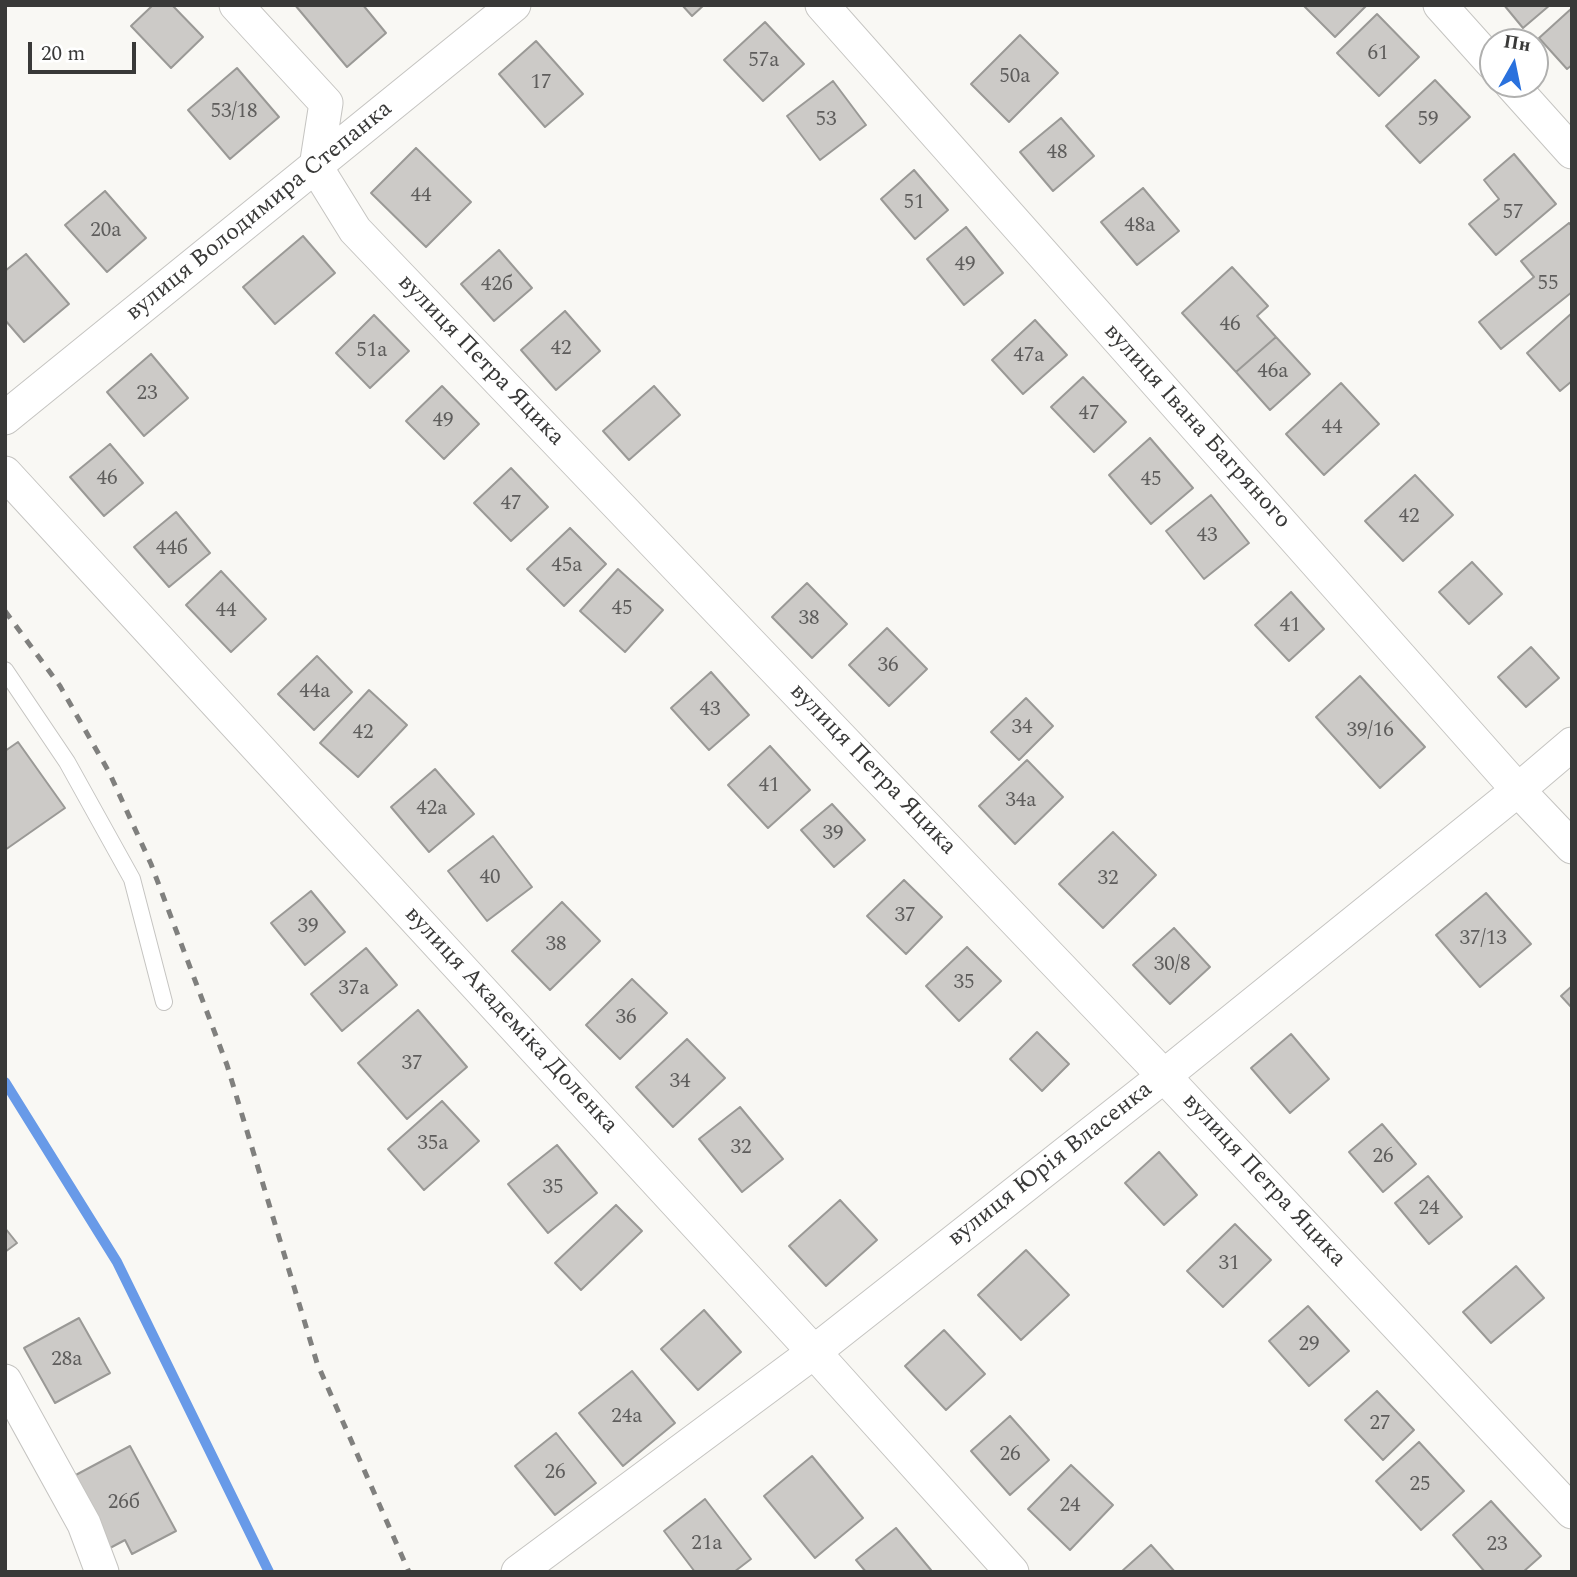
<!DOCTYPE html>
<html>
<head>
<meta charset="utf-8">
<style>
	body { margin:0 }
	#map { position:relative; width:1577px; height:1577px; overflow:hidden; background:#f9f8f4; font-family:Spectral,serif }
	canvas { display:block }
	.frame { position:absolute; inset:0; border:7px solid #393938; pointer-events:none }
	.north { position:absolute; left:1479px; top:28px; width:70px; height:70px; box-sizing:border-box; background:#fff; border:2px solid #b0b0af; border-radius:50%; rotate:9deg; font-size:19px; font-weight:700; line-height:28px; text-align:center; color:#393938 }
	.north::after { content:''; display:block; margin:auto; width:24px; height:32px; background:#2a71dd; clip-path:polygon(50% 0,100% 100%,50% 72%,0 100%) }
	.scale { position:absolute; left:28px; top:42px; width:108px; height:32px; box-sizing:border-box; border:4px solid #393938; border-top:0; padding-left:9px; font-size:21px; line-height:24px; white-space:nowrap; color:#393938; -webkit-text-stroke:5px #fff; paint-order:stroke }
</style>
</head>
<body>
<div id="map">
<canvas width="1577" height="1577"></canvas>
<div class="frame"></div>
<div class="north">Пн</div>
<div class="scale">20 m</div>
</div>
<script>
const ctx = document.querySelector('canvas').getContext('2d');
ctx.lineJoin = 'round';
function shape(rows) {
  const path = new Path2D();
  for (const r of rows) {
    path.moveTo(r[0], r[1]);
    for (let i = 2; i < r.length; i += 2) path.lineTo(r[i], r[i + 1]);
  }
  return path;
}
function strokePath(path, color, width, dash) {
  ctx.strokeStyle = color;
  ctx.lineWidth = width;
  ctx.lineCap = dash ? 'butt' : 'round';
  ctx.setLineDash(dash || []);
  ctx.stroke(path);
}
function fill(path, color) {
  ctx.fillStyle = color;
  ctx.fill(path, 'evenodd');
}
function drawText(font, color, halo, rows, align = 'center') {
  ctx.font = font + ' Spectral,serif';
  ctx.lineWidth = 6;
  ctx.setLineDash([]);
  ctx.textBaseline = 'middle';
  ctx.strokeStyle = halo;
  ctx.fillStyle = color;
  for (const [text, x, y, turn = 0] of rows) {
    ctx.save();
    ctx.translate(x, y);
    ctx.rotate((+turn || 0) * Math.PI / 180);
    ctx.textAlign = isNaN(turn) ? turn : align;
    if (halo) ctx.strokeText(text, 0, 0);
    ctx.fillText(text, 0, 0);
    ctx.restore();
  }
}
strokePath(shape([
	[5,1082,117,1262,269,1572]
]), '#689ae8', 10);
const building = shape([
	[153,5,172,5,203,37,171,68,131,26,153,5],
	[295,5,363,5,386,33,347,67,295,5],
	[682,5,704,5,692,16,682,5],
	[1303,5,1367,5,1335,37,1303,5],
	[1504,5,1550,5,1523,28,1504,5],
	[1572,8,1572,65,1567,69,1539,38,1572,8],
	[1377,14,1419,57,1379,96,1337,53,1377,14],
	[765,22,804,64,763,101,724,60,765,22],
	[1020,35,1058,73,1009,122,971,84,1020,35],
	[536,41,583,94,545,127,499,74,536,41],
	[237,68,279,117,230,159,188,110,237,68],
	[1435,80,1470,117,1420,163,1386,126,1435,80],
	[833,81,866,125,820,160,787,116,833,81],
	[1061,118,1094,156,1053,191,1020,152,1061,118],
	[416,148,471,202,426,247,371,193,416,148],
	[1514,154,1556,204,1496,255,1469,224,1499,199,1484,180,1514,154],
	[914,170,948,210,915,239,881,199,914,170],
	[1143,188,1179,231,1137,265,1101,222,1143,188],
	[105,191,146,238,107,272,65,225,105,191],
	[1569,223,1572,226,1572,292,1501,349,1479,322,1534,277,1521,261,1569,223],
	[966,227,1003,273,964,305,927,259,966,227],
	[303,236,335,273,275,324,243,287,303,236],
	[499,250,532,288,494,321,461,284,499,250],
	[26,254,69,304,24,342,5,320,5,271,26,254],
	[1232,267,1268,306,1257,316,1276,337,1236,372,1182,313,1232,267],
	[565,311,600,351,556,390,521,350,565,311],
	[1572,313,1572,381,1560,391,1527,353,1572,313],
	[374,315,409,351,370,388,336,353,374,315],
	[1035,320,1067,355,1023,394,992,360,1035,320],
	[1276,337,1310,374,1270,410,1236,372,1276,337],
	[151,354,188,398,144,436,107,392,151,354],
	[1083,377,1126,422,1094,452,1051,407,1083,377],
	[1341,383,1379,424,1324,475,1286,434,1341,383],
	[442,386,479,424,444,459,406,421,442,386],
	[654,386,680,415,629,460,603,431,654,386],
	[1150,438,1193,488,1151,524,1109,475,1150,438],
	[110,444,143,483,104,516,70,477,110,444],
	[511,468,548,507,511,541,474,503,511,468],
	[1415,475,1453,515,1403,561,1365,521,1415,475],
	[1211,495,1249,543,1204,579,1166,531,1211,495],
	[176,512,210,553,169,587,134,547,176,512],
	[570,528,606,564,564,606,527,569,570,528],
	[1472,562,1502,594,1469,624,1439,592,1472,562],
	[618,569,663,610,625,652,580,611,618,569],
	[221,571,266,619,231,652,186,605,221,571],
	[807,583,847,624,812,658,772,617,807,583],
	[1291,592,1324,629,1289,661,1255,625,1291,592],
	[887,628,927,669,889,706,849,665,887,628],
	[1531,647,1559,678,1526,707,1498,677,1531,647],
	[317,656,352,692,314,730,278,694,317,656],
	[711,672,749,715,709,750,671,708,711,672],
	[1360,676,1425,747,1380,788,1316,717,1360,676],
	[369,690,407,725,358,777,320,743,369,690],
	[1026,698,1053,726,1019,760,991,732,1026,698],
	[18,742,65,808,5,850,5,751,18,742],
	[770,746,810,790,768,828,728,785,770,746],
	[1027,760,1063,797,1015,844,979,806,1027,760],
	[435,769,474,814,429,852,391,807,435,769],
	[832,804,865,840,834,867,801,830,832,804],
	[1113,832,1156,875,1103,928,1059,884,1113,832],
	[493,836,532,887,487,921,448,871,493,836],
	[904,880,942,917,906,954,867,916,904,880],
	[311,891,345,932,305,965,271,923,311,891],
	[1486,893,1531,944,1480,987,1436,935,1486,893],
	[562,902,600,941,550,990,512,951,562,902],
	[1174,928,1210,967,1170,1004,1133,965,1174,928],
	[967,947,1001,981,959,1021,926,986,967,947],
	[366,948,397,985,342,1031,311,994,366,948],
	[632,979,667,1013,620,1059,586,1025,632,979],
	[1572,986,1572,1008,1561,996,1572,986],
	[418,1010,467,1067,407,1119,358,1063,418,1010],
	[1037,1032,1069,1064,1042,1091,1010,1059,1037,1032],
	[1291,1034,1329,1079,1290,1113,1251,1068,1291,1034],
	[687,1039,725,1078,673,1127,636,1087,687,1039],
	[442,1101,479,1141,424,1190,388,1149,442,1101],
	[740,1107,783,1159,742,1192,699,1139,740,1107],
	[1382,1124,1416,1164,1383,1192,1349,1152,1382,1124],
	[557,1145,597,1193,548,1233,508,1184,557,1145],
	[1159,1152,1197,1195,1164,1225,1125,1183,1159,1152],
	[1428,1176,1462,1217,1429,1244,1395,1203,1428,1176],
	[840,1200,877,1240,826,1286,789,1246,840,1200],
	[616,1205,642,1231,581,1290,555,1263,616,1205],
	[1235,1224,1271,1260,1223,1307,1187,1271,1235,1224],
	[5,1228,17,1243,5,1252,5,1228],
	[1026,1250,1069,1295,1021,1340,978,1295,1026,1250],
	[1516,1266,1544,1298,1491,1343,1463,1312,1516,1266],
	[1308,1306,1349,1351,1309,1386,1269,1341,1308,1306],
	[704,1310,741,1352,698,1390,661,1349,704,1310],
	[79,1318,110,1373,55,1403,24,1348,79,1318],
	[944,1330,985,1374,946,1410,905,1366,944,1330],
	[632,1371,675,1423,623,1466,579,1413,632,1371],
	[1377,1391,1414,1430,1383,1460,1345,1420,1377,1391],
	[1010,1416,1049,1460,1010,1495,971,1451,1010,1416],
	[556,1433,596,1483,555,1515,515,1466,556,1433],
	[1419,1442,1464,1491,1421,1530,1376,1481,1419,1442],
	[130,1446,176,1531,132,1554,125,1540,110,1548,72,1477,130,1446],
	[812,1456,863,1518,815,1558,764,1496,812,1456],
	[1071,1465,1113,1505,1070,1550,1028,1509,1071,1465],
	[705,1499,751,1559,734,1572,695,1572,664,1531,705,1499],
	[1491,1501,1541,1556,1523,1572,1485,1572,1453,1535,1491,1501],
	[896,1528,931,1570,929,1572,866,1572,856,1560,896,1528],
	[1151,1545,1175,1572,1121,1572,1151,1545]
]);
fill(building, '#cccac7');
strokePath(building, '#9a9996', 2);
const service = shape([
	[5,670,67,762,132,879,164,1002]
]);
const minor = shape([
	[236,5,326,103,316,167,355,230,1164,1076,1572,1512],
	[822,5,1518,790,1572,847],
	[1440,5,1493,64],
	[1511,84,1572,152],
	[5,418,514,5],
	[5,473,814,1352,1012,1572],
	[5,1381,84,1524,102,1572],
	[518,1572,814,1352,1164,1076,1518,790,1572,744]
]);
strokePath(service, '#c5c4c1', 18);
strokePath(minor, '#c5c4c1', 35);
strokePath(service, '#fff', 16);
strokePath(minor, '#fff', 33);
strokePath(shape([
	[5,611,60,686,109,772,151,864,227,1065,317,1363,409,1572]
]), '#80807e', 5, [9, 9]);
drawText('21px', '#5e5d5c', null, [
	["61",1378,55],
	["57а",764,62],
	["50а",1015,78],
	["17",541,84],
	["53/18",234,113],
	["53",826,121],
	["59",1428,121],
	["48",1057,154],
	["44",421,197],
	["51",914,204],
	["57",1513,214],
	["48а",1140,227],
	["20а",106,232],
	["49",965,266],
	["55",1548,285],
	["42б",497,286],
	["46",1230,326],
	["42",561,350],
	["51а",372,352],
	["47а",1029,357],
	["46а",1273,373],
	["23",147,395],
	["47",1089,415],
	["49",443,422],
	["44",1332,429],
	["46",107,480],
	["45",1151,481],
	["47",511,505],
	["42",1409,518],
	["43",1207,537],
	["44б",172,550],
	["45а",567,567],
	["45",622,610],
	["44",226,612],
	["38",809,620],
	["41",1290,627],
	["36",888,667],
	["44а",315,693],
	["43",710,711],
	["34",1022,729],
	["39/16",1370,732],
	["42",363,734],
	["41",769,787],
	["34а",1021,802],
	["42а",432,810],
	["39",833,835],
	["40",490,879],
	["32",1108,880],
	["37",905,917],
	["39",308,928],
	["37/13",1483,940],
	["38",556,946],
	["30/8",1172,966],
	["35",964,984],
	["37а",354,990],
	["36",626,1019],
	["37",412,1065],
	["34",680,1083],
	["35а",433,1145],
	["32",741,1149],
	["26",1383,1158],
	["35",553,1189],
	["24",1429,1210],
	["31",1229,1265],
	["29",1309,1346],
	["28а",67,1361],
	["24а",627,1418],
	["27",1380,1425],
	["26",1010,1456],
	["26",555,1474],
	["25",1420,1486],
	["26б",124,1504],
	["24",1070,1507],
	["21а",707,1545],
	["23",1497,1546]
]);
drawText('24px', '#393938', '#fff', [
	["вулиця Володимира Степанка",260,212,-39],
	["вулиця Петра Яцика",480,361,46],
	["вулиця Івана Багряного",1196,427,48],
	["вулиця Петра Яцика",872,770,46],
	["вулиця Академіка Доленка",510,1021,47],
	["вулиця Юрія Власенка",1051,1165,-38],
	["вулиця Петра Яцика",1263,1181,47]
]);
</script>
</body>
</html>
